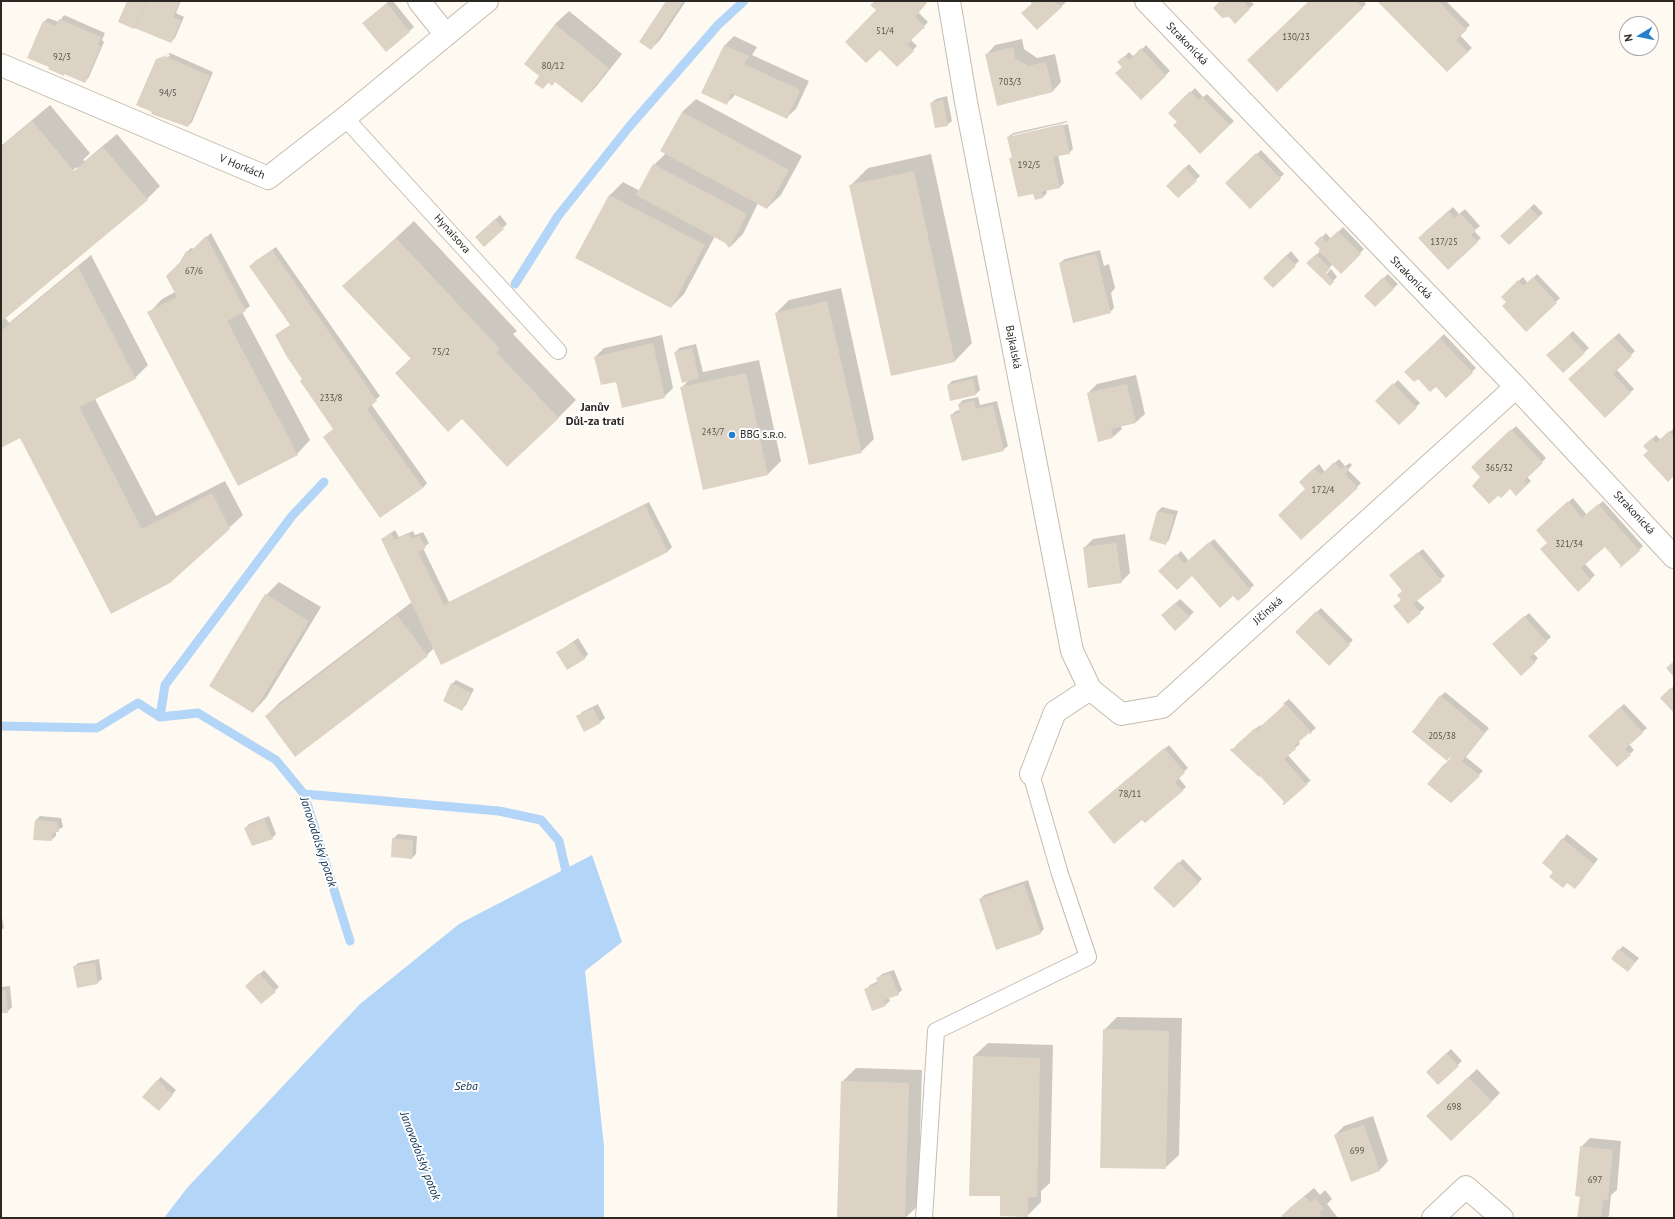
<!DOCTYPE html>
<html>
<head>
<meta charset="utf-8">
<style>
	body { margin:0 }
	#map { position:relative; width:1675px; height:1219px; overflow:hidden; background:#fffaf1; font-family:"PT Sans",sans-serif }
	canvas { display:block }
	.frame { position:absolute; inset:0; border:2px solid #2c2924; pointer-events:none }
	.north { position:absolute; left:1619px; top:16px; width:40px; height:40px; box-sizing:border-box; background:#fff; border:1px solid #aba9a7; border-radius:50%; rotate:260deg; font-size:11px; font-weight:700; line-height:16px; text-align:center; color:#2c2924 }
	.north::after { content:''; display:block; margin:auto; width:14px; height:18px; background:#267fcc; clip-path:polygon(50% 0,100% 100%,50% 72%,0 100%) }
</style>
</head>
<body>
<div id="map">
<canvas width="1675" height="1219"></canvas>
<div class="frame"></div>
<div class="north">N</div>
</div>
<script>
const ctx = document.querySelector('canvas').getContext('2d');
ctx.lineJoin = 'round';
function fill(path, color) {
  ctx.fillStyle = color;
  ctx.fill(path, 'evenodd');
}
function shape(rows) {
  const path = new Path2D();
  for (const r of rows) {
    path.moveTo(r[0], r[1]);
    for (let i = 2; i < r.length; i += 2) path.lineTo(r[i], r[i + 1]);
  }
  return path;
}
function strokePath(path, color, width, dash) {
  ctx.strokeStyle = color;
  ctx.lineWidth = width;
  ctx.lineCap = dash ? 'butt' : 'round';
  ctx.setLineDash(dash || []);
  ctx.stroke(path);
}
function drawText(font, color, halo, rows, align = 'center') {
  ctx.font = font + ' "PT Sans",sans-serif';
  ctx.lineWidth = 4;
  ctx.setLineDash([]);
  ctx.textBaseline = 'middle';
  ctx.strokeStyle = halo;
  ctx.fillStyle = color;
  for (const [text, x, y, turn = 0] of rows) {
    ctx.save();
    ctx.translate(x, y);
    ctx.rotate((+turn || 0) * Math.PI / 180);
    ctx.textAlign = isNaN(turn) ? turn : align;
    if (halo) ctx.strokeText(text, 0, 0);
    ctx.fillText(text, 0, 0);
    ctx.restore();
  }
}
fill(shape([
	[592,855,622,942,585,971,604,1146,604,1218,164,1218,187,1188,360,1004,459,924]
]), '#b3d5f8');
fill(shape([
	[128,1,181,1,176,13,184,17,175,38,171,42,119,22],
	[389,1,393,1,414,27,386,51,368,19],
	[667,1,686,1,660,40,651,49],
	[876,1,928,1,918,12,928,22,911,40,917,46,897,66,880,49],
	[1030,1,1064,1,1066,2,1037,29,1032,4],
	[1222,1,1250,1,1254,4,1235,22],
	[1310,1,1364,1,1366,4,1277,90],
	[1379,1,1446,1,1470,25,1460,35,1472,48,1447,71],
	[569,11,622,54,595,88,582,101,556,81,549,82,543,88,541,76,555,24],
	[64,15,105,33,102,40,104,42,89,77,85,82,44,22,48,18,59,22],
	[734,36,757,47,752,55,809,81,796,109,787,117,736,94,727,103,702,92,725,45],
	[1022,39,1024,49,1037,58,1055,54,1061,82,1053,91,987,54,995,45],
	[1146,45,1170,71,1141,98,1123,67,1123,58,1129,52,1134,57],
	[170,53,213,72,192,122,188,126,153,113,158,60,170,56,169,54,160,57],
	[1195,88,1203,97,1207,94,1234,121,1200,153,1178,122,1170,113],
	[947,96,952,121,947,125,931,103,936,99],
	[696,99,802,156,781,195,767,208,758,203,743,234,730,247,726,242,715,236,684,294,671,307,577,258,610,195,623,182,640,191,654,165,666,153,682,112],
	[50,105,90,153,83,160,85,161,117,134,160,186,147,199,5,317,9,323,91,255,148,365,135,378,95,399,156,516,225,481,243,515,170,582,21,437,1,447,1,233,78,169,77,167,1,230,1,146],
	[1067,121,1068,122,1012,135,1012,137,1068,124,1073,149,1069,153,1058,155,1064,183,1060,187,1046,190,1047,193,1043,197,1034,193,1010,159,1013,156,1008,137,1013,133],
	[1261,150,1284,174,1250,207,1227,183],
	[931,154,972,343,955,361,892,375,850,186,868,168],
	[1189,164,1200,176,1178,197,1167,186],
	[1534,204,1543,213,1510,244,1502,236],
	[1453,207,1459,214,1465,209,1480,226,1474,231,1481,238,1448,269,1423,234],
	[500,215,507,224,484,245,480,233],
	[414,221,517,331,513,334,576,400,558,418,462,417,396,374,411,358,344,286],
	[1343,227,1364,249,1341,273,1333,264,1322,275,1324,277,1331,269,1337,277,1330,284,1308,263,1320,251,1322,237,1326,233,1331,239],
	[211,233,250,306,242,312,310,440,297,454,149,313,162,299,175,292,181,263,187,252,191,248,194,249],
	[276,247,380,396,371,404,427,483,423,488,334,429,303,379,281,331,291,325,254,262],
	[1100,250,1104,266,1109,264,1115,288,1111,293,1114,308,1110,312,1060,263,1065,259],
	[1291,251,1299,261,1273,286,1264,278],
	[1388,274,1398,284,1375,306,1365,296],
	[1537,274,1560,298,1526,331,1507,302,1502,297,1523,277,1528,283],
	[841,288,874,439,861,452,776,313,789,300],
	[1573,331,1589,348,1563,371,1548,355],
	[1619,333,1635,351,1616,369,1634,389,1605,416,1574,375],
	[1444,334,1476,368,1446,397,1436,385,1406,372],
	[662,335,673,388,664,397,617,381,595,357,604,348],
	[696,344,703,372,759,360,781,461,768,474,682,387,689,380,675,353,679,348],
	[977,375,980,390,976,394,948,385,952,381],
	[1136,375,1145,414,1136,422,1121,426,1122,429,1113,437,1088,393,1097,384],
	[1398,380,1420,403,1399,424,1377,401],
	[978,397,980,405,997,401,1008,446,1003,450,951,415,956,411,960,410,959,404,963,400],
	[1516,426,1546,458,1527,477,1531,481,1516,495,1510,488,1482,477,1472,467],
	[1674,428,1674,474,1645,446,1656,435,1661,440],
	[1339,459,1345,466,1350,463,1352,465,1348,470,1361,483,1357,487,1306,489,1304,478,1319,464,1325,472],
	[1573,498,1587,515,1603,501,1643,546,1639,550,1605,546,1585,564,1595,575,1578,591,1548,542,1542,526],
	[649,502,672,547,668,551,441,663,434,648,427,655,295,755,266,716,279,703,412,602,382,539,395,530,399,537,413,531,415,535,423,532,429,543,423,548,449,602],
	[1162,507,1178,511,1169,540,1165,544,1150,539,1158,511],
	[1125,534,1130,573,1121,582,1084,548,1093,539],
	[1214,539,1254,585,1250,589,1234,595,1192,575,1159,571,1181,551,1189,561],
	[1423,549,1445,576,1416,600,1425,608,1408,622,1402,600,1398,595,1403,590,1395,571],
	[279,582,321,607,266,698,253,712,266,595],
	[1180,599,1194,612,1175,630,1163,615],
	[1321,608,1353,640,1329,664,1297,632],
	[1529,613,1551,637,1533,653,1538,658,1534,663,1498,640],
	[578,638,588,654,584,659,558,652],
	[456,680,474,689,466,705,462,709,452,684],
	[1674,686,1674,711,1661,698],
	[1445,692,1489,728,1466,757,1483,771,1451,802,1444,765,1450,759,1453,753,1447,760,1441,696],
	[1289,699,1316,728,1310,733,1309,731,1298,741,1300,744,1287,754,1310,780,1312,779,1284,804,1285,802,1260,774,1232,750,1260,725,1261,726,1285,705,1284,703],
	[598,704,605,718,600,722,578,717,582,712],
	[1624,704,1647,728,1629,744,1634,750,1630,754,1594,732],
	[1169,745,1188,768,1178,777,1186,787,1182,791,1143,819,1094,808],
	[40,816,61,818,63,827,56,831,56,836,51,840,36,820],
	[269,816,276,834,272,838,245,828,249,824],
	[398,834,417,836,416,854,412,858,393,839],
	[1567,834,1598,859,1579,884,1555,872,1563,839],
	[1183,859,1202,879,1174,907,1154,888],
	[1028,880,1044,929,1040,933,980,899,984,895],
	[1,912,4,928,1,930],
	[1623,946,1639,958,1628,971,1619,950],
	[99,959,102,979,97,983,74,967,78,963],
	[264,970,279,987,261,1002,250,982],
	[894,970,902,990,898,994,888,997,890,1001,885,1005,866,989,870,985,878,981,877,979,882,974],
	[10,986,12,1007,7,1012,1,1012,1,987],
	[1117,1017,1182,1018,1179,1155,1165,1168,1104,1030],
	[988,1043,1053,1045,1050,1183,1041,1191,1041,1202,1027,1216,1001,1195,974,1056],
	[1451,1049,1462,1061,1438,1083,1427,1072],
	[856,1068,922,1070,918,1206,905,1218,868,1218,842,1082],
	[1477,1069,1500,1093,1491,1102,1437,1107],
	[161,1077,176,1090,163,1106,157,1081],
	[1373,1116,1388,1161,1380,1170,1335,1135,1344,1126],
	[1590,1138,1621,1141,1617,1190,1611,1195,1609,1216,1607,1218,1578,1218,1581,1196,1581,1147],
	[1314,1188,1320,1195,1325,1190,1332,1199,1327,1204,1338,1218,1284,1218,1282,1216,1291,1207]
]), '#0003');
strokePath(shape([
	[515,284,558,216,629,127,718,25,744,1],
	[160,717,165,685,292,516,324,482],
	[1,726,97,728,138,703,160,717,198,713,276,760,304,794,350,941],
	[304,794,499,811,541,820,559,841,568,880]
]), '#b3d5f8', 9);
fill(shape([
	[127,1,146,2,134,29,118,22],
	[147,1,180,1,173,17,181,21,171,43,135,28],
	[666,1,683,1,651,50,639,42],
	[875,1,925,1,927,3,915,17,925,27,907,44,914,51,897,67,880,50,866,63,845,42,876,10,870,5],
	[1035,1,1053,1,1062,7,1037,30,1021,13],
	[1220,1,1243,1,1250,9,1235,24,1229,17,1222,18,1213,8],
	[1309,1,1356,1,1363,8,1277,92,1247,60],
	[1377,1,1438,1,1467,30,1456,40,1468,52,1447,72],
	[387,3,410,32,386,52,362,23],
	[59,19,101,37,98,45,101,46,85,83,64,74,64,76,48,69,49,67,27,58,43,21,56,26],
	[555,24,609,68,582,103,555,82,552,86,548,82,543,89,534,83,539,76,524,64],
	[724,45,749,56,744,64,800,90,787,119,731,93,727,105,701,93],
	[1013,47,1015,58,1028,66,1046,62,1053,92,997,106,985,54],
	[1141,48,1166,76,1141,100,1115,73,1122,67,1117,62,1124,56,1129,60],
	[165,56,210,76,188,127,151,114,152,112,136,105,156,59],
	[1190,91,1199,100,1202,97,1230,125,1200,154,1173,125,1177,122,1168,113],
	[943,100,948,126,935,128,930,103],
	[682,112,789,170,767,209,660,151],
	[32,121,74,171,103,147,148,200,1,322,1,147],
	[1063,124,1070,154,1053,157,1060,188,1041,192,1043,198,1035,200,1033,194,1018,197,1009,158,1012,158,1007,137],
	[1256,153,1281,179,1250,209,1225,183],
	[653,164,747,214,729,248,725,243,636,195],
	[1185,167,1197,181,1178,198,1166,186],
	[914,171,955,362,891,376,849,185],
	[609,195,705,245,671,308,575,258],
	[1530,208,1539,217,1509,245,1500,236],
	[1448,211,1455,218,1460,213,1476,230,1471,235,1478,242,1448,270,1418,238],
	[495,219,504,229,484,247,475,237],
	[1338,231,1361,254,1341,274,1318,250,1320,249,1314,243,1321,236,1326,242],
	[206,236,246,311,227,321,298,455,238,486,147,312,177,297,166,276,180,262,186,251,189,253],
	[396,238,500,349,496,352,559,418,507,467,462,419,448,432,395,373,411,359,342,286],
	[272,250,377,401,367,409,423,488,380,518,323,437,333,429,300,381,302,379,287,357,275,335,290,325,249,266],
	[1096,254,1111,313,1073,323,1059,263],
	[1316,254,1330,269,1326,273,1334,282,1330,286,1306,263],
	[1286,255,1296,266,1273,288,1263,278],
	[78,267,136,379,79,407,142,529,212,493,230,529,170,583,111,614,20,438,1,448,1,331],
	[1383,277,1394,289,1375,307,1364,296],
	[1533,277,1557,303,1526,332,1502,306,1506,302,1501,297,1518,280,1523,286],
	[827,301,862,453,809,465,775,313],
	[1569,335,1585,353,1563,373,1546,355],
	[1614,337,1632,356,1613,374,1631,393,1605,418,1568,379],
	[1440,338,1473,373,1446,398,1436,387,1430,392,1418,379,1414,382,1404,372],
	[653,343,665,398,622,408,616,382,601,385,594,357],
	[692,348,699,378,682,383,674,352],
	[746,373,768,475,703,490,680,387],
	[973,379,976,395,950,401,947,385],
	[1393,383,1417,408,1399,425,1375,401],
	[1127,384,1136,423,1111,429,1113,438,1098,442,1087,393],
	[974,401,976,409,993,405,1004,451,962,461,950,415,960,413,958,404],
	[1511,429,1543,463,1524,481,1527,485,1516,496,1510,489,1501,498,1498,496,1489,504,1472,486,1480,477,1471,467],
	[1669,431,1674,437,1674,476,1668,482,1643,455,1648,451,1643,446,1652,438,1656,443],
	[1334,462,1341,470,1345,466,1349,470,1345,474,1358,488,1301,540,1278,515,1305,489,1299,482,1314,468,1321,475],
	[1568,501,1582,518,1598,504,1640,551,1620,568,1619,567,1621,566,1605,547,1581,568,1591,580,1578,592,1540,549,1547,543,1536,530],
	[645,505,668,552,441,665,381,539,391,533,394,540,409,534,411,539,419,536,426,548,418,552,444,605],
	[1157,511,1174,515,1166,545,1149,540],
	[1209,542,1251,590,1238,601,1233,596,1220,608,1192,576,1177,590,1158,571,1176,554,1184,564],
	[1116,543,1122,583,1088,588,1083,547],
	[1418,552,1442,581,1413,604,1421,613,1408,624,1393,606,1401,600,1397,595,1402,591,1389,575],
	[265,594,309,621,253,713,209,686],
	[1175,603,1190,617,1175,631,1161,615],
	[1316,611,1350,645,1329,666,1295,632],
	[397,615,428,656,295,757,265,716],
	[1524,616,1547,642,1530,657,1535,663,1521,676,1492,644],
	[574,642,585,659,567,670,556,652],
	[1674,661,1674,677,1666,668],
	[451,683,471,693,462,711,443,701],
	[1670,688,1674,692,1674,713,1660,698],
	[1440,695,1485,733,1462,761,1480,776,1451,803,1427,784,1443,765,1449,761,1451,755,1447,761,1412,732],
	[1284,702,1312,733,1310,734,1309,733,1294,746,1296,749,1284,759,1305,783,1307,782,1308,784,1284,805,1282,804,1284,802,1260,776,1259,777,1230,750,1232,748,1234,750,1236,747,1235,746,1255,728,1257,730,1284,705,1283,703],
	[1620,707,1643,733,1625,749,1631,755,1617,767,1588,736],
	[593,708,601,723,584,732,576,716],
	[1164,748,1185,773,1175,782,1183,791,1145,823,1142,820,1114,844,1088,812],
	[264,819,273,839,252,846,244,828],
	[35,820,57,822,59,832,52,833,52,841,33,840],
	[392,838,413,840,412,859,391,857],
	[1562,838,1594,864,1575,889,1567,883,1563,888,1549,877,1553,872,1542,863],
	[1178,862,1199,883,1174,908,1153,888],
	[1024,884,1041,934,996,950,979,899],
	[1618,949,1635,962,1628,972,1611,959],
	[95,963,98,984,77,988,73,966],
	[259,973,276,992,261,1004,245,986],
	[890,973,899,995,884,1000,886,1006,872,1011,864,989,878,983,876,978],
	[1,990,6,990,8,1013,1,1013],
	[1103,1029,1169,1031,1166,1169,1100,1168],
	[1446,1053,1459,1066,1438,1085,1426,1072],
	[973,1056,1040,1058,1037,1197,1028,1197,1028,1217,1000,1216,1000,1196,969,1196],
	[1468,1077,1492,1102,1451,1141,1426,1116],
	[157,1080,173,1095,159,1111,142,1097],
	[841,1081,909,1083,905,1218,837,1218],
	[1364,1125,1380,1171,1351,1182,1334,1135],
	[1580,1146,1613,1150,1608,1200,1603,1199,1601,1218,1577,1218,1580,1197,1575,1196],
	[1305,1196,1310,1203,1315,1198,1324,1209,1319,1213,1323,1218,1283,1218,1281,1216]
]), '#dcd3c5');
const service = shape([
	[345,118,558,351],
	[924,1218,936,1031,1088,957,1060,874,1031,774]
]);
const minor = shape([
	[419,1,446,35],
	[949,1,966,102,1072,651,1090,689],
	[1146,1,1516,387,1674,557],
	[1,65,268,178,345,118,487,1],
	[1031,774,1055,712,1090,689,1121,714,1162,707,1516,387],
	[1433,1218,1466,1187,1502,1218]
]);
strokePath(service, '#c4bcae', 18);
strokePath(minor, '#c4bcae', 24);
strokePath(service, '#fff', 16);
strokePath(minor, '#fff', 22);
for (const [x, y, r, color] of [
	[732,435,4,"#267fcc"]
]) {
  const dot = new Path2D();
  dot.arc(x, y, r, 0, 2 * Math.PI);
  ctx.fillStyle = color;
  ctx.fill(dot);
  strokePath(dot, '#fff', 1.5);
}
drawText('9px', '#58544c', null, [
	["51/4",885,31],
	["130/23",1296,37],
	["92/3",62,57],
	["80/12",553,66],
	["703/3",1010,82],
	["94/5",168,93],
	["192/5",1029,165],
	["137/25",1444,242],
	["67/6",194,271],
	["75/2",441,352],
	["233/8",331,398],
	["243/7",713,432],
	["365/32",1499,468],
	["172/4",1323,490],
	["321/34",1569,544],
	["205/38",1442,736],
	["78/11",1130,794],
	["698",1454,1107],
	["699",1357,1151],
	["697",1595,1180]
]);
drawText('11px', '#2c2924', '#fff', [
	["Strakonická",1187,44,46],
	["V Horkách",242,167,22],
	["Hynaisova",452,234,48],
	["Strakonická",1411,278,46],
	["Bajkalská",1013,347,79],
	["Strakonická",1634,513,47],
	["Jičínská",1268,611,-42]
]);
drawText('11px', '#2c2924', '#fff', [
	["BBG s.ʀ.ᴏ.",740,435]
], 'left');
drawText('bold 12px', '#2c2924', '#fff', [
	["Janův",595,408],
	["Důl-za tratí",595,422]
]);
drawText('italic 12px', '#092f50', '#fff', [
	["Janovodolský potok",318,842,72],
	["Seba",466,1087],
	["Janovodolský potok",420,1156,69]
]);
</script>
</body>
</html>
